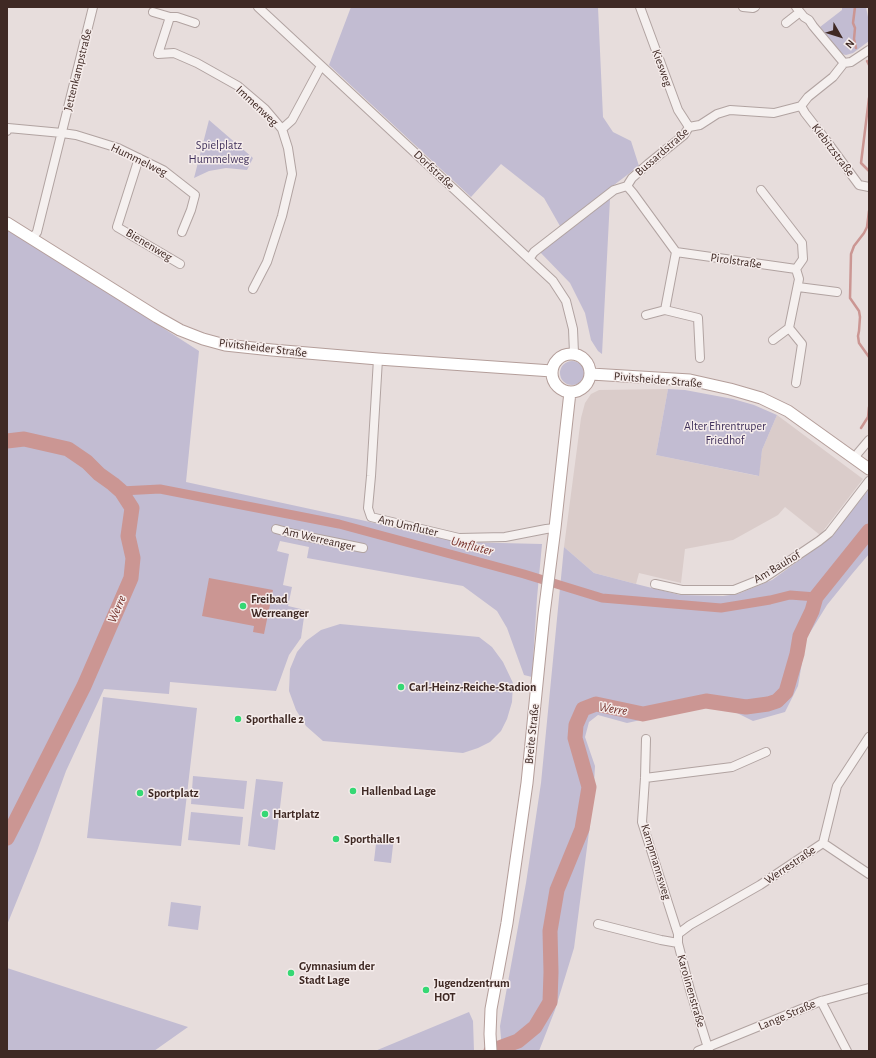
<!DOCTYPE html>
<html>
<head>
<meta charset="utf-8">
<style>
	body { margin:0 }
	#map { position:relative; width:876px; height:1058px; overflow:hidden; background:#e7dddc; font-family:"Alegreya Sans",sans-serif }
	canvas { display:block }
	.frame { position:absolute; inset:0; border:8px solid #3f2924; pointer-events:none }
	.north { position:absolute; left:820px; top:16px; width:40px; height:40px; -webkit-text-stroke:3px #f5eceb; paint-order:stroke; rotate:129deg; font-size:11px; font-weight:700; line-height:16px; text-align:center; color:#3f2924 }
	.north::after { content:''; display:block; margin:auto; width:14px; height:18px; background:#3f2924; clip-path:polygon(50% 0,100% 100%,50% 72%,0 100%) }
</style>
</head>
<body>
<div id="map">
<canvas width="876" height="1058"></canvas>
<div class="frame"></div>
<div class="north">N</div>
</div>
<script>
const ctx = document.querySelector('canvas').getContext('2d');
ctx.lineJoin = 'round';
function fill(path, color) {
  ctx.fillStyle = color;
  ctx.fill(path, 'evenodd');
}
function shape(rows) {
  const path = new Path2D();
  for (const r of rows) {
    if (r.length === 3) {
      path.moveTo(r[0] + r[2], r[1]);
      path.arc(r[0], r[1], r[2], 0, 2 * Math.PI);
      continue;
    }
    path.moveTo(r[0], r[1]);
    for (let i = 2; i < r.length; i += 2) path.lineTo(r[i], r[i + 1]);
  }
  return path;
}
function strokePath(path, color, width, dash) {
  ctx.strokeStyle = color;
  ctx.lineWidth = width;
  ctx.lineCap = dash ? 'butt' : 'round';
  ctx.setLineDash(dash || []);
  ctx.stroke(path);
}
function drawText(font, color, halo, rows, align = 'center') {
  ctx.font = font + ' "Alegreya Sans",sans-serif';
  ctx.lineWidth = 3;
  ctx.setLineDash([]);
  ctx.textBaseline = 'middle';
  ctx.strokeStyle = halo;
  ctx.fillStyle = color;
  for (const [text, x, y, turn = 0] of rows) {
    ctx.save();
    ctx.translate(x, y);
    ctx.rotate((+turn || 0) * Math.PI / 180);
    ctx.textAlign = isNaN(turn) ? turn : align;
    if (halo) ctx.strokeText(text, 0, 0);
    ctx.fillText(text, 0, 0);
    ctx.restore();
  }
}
fill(shape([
	[668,389,656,455,758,476,762,450,777,415,863,479,820,535,785,507,778,515,733,540,685,549,681,583,639,573,636,584,594,573,564,547,581,418,585,403,591,394,599,390]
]), '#daccca');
fill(shape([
	[351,7,598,7,603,117,613,132,631,141,639,166,560,226,544,198,501,164,471,197,329,65],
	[842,7,866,7,869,22,869,41,853,53,846,55,842,54,839,51,820,27,842,10],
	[209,120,253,158,247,170,226,168,209,171,194,178],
	[610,199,602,354,598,351,591,340,585,313,570,283,540,252],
	[7,228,199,351,186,482,361,520,459,542,542,544,537,598,532,677,524,675,507,628,497,611,463,586,307,558,309,547,280,541,277,551,289,554,283,585,292,587,288,606,305,610,301,638,289,655,276,691,170,682,169,694,104,689,66,771,37,851,7,925],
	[572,373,12],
	[668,389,685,390,733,399,754,405,777,415,762,450,759,476,656,455],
	[869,489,869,554,852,574,827,605,806,639,798,686,785,712,753,721,735,712,705,706,627,723,598,715,589,722,585,737,595,766,593,801,574,948,555,1010,539,1051,502,1051,500,1026,526,883,541,783,564,547,594,573,636,584,680,595,723,596,738,594,772,580,812,551,832,535],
	[340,624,479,637,492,647,503,662,513,683,512,702,507,719,501,731,490,742,478,748,463,753,323,741,306,726,296,710,289,691,290,669,297,652,306,641,321,630],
	[103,697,197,708,181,846,87,838],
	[193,776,247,781,244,809,191,804],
	[256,779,283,782,275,850,248,846],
	[191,812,243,817,240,845,188,840],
	[377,835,394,837,391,863,374,861],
	[171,902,201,906,198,930,168,926],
	[7,968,188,1027,154,1051,7,1051],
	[469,1012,473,1021,474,1051,375,1051]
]), '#c2bcd2');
fill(shape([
	[209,578,273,590,264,634,253,632,254,626,202,616]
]), '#cb9693');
strokePath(shape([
	[855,7,853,23,855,28,854,39,856,48],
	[867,61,869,65],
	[869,98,861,163,869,171],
	[869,211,867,227,864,233,854,246,851,254,850,298,859,311,860,317,859,331,858,336,859,343,869,357],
	[861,428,868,417,869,407]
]), '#cb9693', 2.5);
strokePath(shape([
	[121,491,160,489,339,524,524,574,602,598,721,608,770,600,790,595,816,597]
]), '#cb9693', 9);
strokePath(shape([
	[7,441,24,439,68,449,87,462,99,474,113,484,121,491,132,508,128,536,133,558,131,578,84,686,7,838],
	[491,1051,518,1041,535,1027,550,1002,551,972,550,931,557,890,582,829,589,787,575,738,576,725,583,709,596,704,643,714,706,701,746,707,768,704,777,701,786,692,797,654,800,636,812,611,816,597,869,531]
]), '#cb9693', 15);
const minor = shape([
	[258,7,553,281,566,301,573,329,574,353],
	[640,7,678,110,689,127],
	[743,7,753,8,755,7],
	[796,7,804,17,809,20,813,26,844,63],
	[153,12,170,17,177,17,195,23],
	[170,17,158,54,174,53,197,63,238,86,265,109,282,129,288,148,292,174,282,216,267,262,253,289],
	[786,23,800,12],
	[801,106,805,113,826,140,859,185,869,187],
	[282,129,292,120,321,66],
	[7,131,8,128,62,133,76,135,118,148,163,170,195,195,191,210,182,232],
	[139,158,117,227,180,264],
	[627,186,633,193,676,252,796,269,803,259,802,243,761,190],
	[32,239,37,232,93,7],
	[529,259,534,252,614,190,627,186,632,178,648,164,684,135,689,127,700,125,717,114,730,110,774,113,801,106,808,97,833,77,844,63,851,62,869,50],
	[798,287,837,292],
	[665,310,676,252],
	[646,315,665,310,698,318,700,358],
	[773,340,789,328],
	[378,359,371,476,368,508,371,517,459,538,505,537,546,529,555,528],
	[796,383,802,344,789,328,799,279,796,269],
	[855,459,858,453,869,440],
	[276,529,294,534,363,548],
	[655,584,682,590,734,590,764,578,819,541,829,533,869,481],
	[646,739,645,778,642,822,678,934,678,943],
	[645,778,732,767,766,752],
	[823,843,869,874],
	[598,924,661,940,678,943,690,990,709,1051],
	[678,934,690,925,760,885,823,843,837,786,869,737],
	[821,1001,847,1051],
	[698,1051,821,1001,869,988]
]);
const major = shape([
	[7,223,157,317,180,330,203,339,225,345,272,350,378,359,552,371],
	[571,373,19],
	[591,374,690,380,730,389,761,398,788,411,869,469],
	[491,1051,490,1034,491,1009,507,923,527,783,544,614,555,528,570,392]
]);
strokePath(minor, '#b1a3a1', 10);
strokePath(major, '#b49e9a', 13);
strokePath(minor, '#f5f0ef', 8);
strokePath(major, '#fff', 11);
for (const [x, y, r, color] of [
	[243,606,4,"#35d874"],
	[401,687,4,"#35d874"],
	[238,719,4,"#35d874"],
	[353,791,4,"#35d874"],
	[140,793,4,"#35d874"],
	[265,814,4,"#35d874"],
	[336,839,4,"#35d874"],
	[291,973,4,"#35d874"],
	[426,990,4,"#35d874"]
]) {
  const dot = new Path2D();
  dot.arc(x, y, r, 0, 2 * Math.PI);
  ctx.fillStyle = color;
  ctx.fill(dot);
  strokePath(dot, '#f5eceb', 1.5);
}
drawText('12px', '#3f2924', '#f5eceb', [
	["Kiesweg",662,68,70],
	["Jettenkampstraße",78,70,-76],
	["Immenweg",257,106,43],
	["Kiebitzstraße",833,150,53],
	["Bussardstraße",662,152,-41],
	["Hummelweg",139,160,26],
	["Dorfstraße",434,170,43],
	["Bienenweg",149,245,31],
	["Pirolstraße",736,261,8],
	["Pivitsheider Straße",263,348,7],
	["Pivitsheider Straße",658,380,5],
	["Am Umfluter",408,526,13],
	["Am Werreanger",319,539,13],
	["Am Bauhof",777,567,-31],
	["Breite Straße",532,734,-84],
	["Kampmannsweg",656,862,73],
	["Werrestraße",790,865,-34],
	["Karolinenstraße",691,991,74],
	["Lange Straße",787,1015,-23]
]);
drawText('12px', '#40315b', '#f5eceb', [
	["Spielplatz",219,145],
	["Hummelweg",219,159],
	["Alter Ehrentruper",725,426],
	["Friedhof",725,440]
]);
drawText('bold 12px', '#3f2924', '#f5eceb', [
	["Freibad",251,599],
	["Werreanger",251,613],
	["Carl-Heinz-Reiche-Stadion",409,687],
	["Sporthalle 2",246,719],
	["Hallenbad Lage",361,791],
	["Sportplatz",148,793],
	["Hartplatz",273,814],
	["Sporthalle 1",344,839],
	["Gymnasium der",299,966],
	["Stadt Lage",299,980],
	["Jugendzentrum",434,983],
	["HOT",434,997]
], 'left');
drawText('italic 13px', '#76322c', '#f5eceb', [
	["Umfluter",472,546,15],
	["Werre",117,609,-67],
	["Werre",613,709,9]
]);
</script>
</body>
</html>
